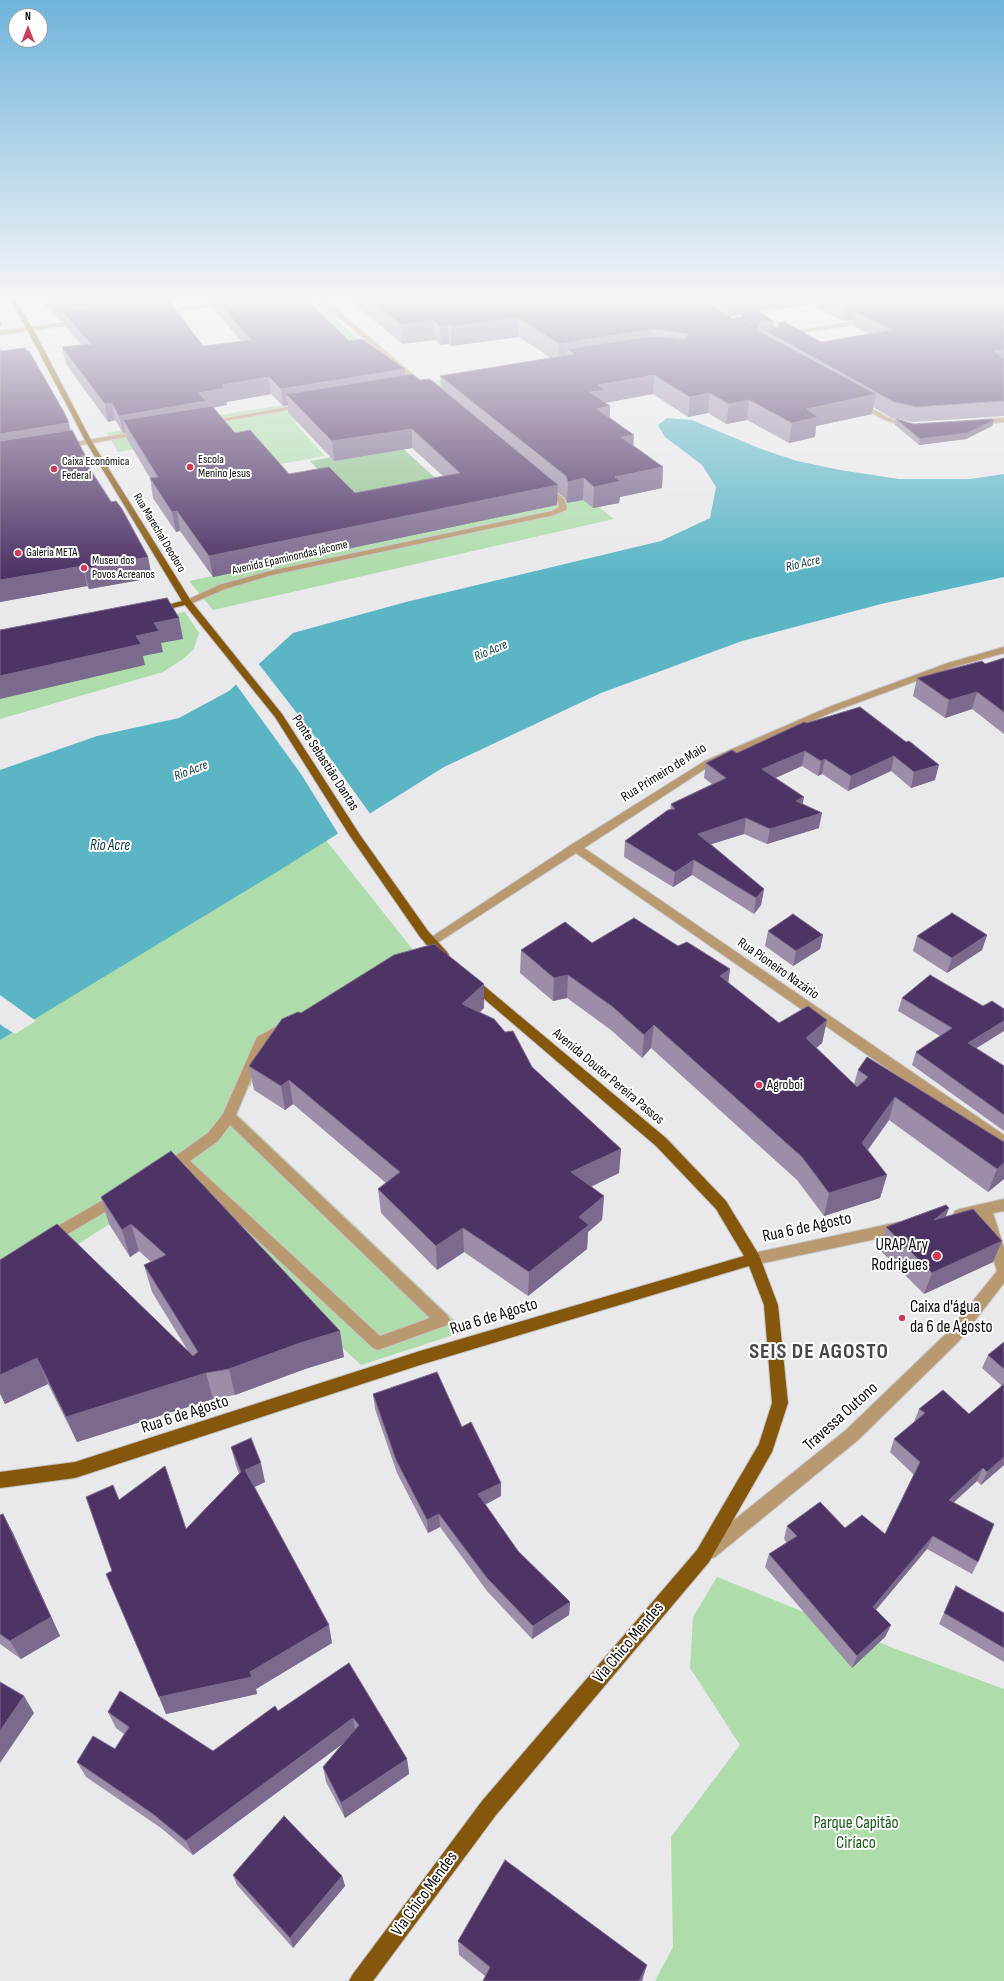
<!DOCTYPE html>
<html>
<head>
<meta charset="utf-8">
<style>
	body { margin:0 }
	#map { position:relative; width:1004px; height:1981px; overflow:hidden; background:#e9e9ec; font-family:"Sofia Sans Condensed",sans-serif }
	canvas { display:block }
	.north { position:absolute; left:8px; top:8px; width:40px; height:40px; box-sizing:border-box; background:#fff; border:1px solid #9d9d9e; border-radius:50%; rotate:0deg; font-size:11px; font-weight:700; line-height:16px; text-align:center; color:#0b0b0c }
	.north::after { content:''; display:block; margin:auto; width:14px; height:18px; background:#cd3d5a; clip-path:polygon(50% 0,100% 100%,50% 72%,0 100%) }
</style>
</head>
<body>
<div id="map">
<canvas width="1004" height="1981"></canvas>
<div class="north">N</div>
</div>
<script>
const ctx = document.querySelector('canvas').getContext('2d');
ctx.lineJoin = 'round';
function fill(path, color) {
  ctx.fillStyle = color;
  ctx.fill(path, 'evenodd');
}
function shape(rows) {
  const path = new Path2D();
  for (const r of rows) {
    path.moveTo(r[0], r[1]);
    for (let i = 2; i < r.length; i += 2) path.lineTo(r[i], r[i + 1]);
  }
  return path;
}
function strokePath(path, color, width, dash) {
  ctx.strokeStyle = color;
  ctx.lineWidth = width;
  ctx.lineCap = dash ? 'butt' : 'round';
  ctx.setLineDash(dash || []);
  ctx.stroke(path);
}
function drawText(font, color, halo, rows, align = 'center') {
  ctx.font = font + ' "Sofia Sans Condensed",sans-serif';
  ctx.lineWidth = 4;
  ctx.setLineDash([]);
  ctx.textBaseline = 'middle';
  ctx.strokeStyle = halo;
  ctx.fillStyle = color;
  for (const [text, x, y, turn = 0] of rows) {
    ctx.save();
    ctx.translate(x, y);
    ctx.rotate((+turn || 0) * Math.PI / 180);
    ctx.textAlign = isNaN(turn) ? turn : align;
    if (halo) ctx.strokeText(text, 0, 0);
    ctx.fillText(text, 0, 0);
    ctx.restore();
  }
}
fill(shape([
	[315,298,361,342,338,345,301,309,222,319,214,311],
	[680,342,754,365,458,396,614,519,213,610,189,581,550,506,419,403,295,423,325,456,270,466,243,432,118,452,107,433],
	[185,612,199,633,194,649,183,659,163,672,0,719,0,651],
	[325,839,425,965,280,1044,233,1110,466,1331,361,1365,169,1186,0,1294,0,1032],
	[717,1577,893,1648,1004,1689,1004,1981,655,1981,673,1947,671,1837,740,1745,690,1668,693,1617]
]), '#aedcab');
fill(shape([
	[399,445,443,485,349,503,310,461]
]), '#92c28e');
fill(shape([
	[667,418,692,420,761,449,797,461,840,470,899,479,970,479,1004,474,1004,577,881,604,742,641,601,693,444,767,280,870,0,1040,0,770,97,736,179,718,229,691,293,633,406,602,661,541,710,518,716,487,702,465,665,437,658,425]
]), '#5bb5c5');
fill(shape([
	[258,663,310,730,371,815,339,835,301,774,235,683],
	[0,995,36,1021,15,1034,4,1027,0,1024]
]), '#e9e9ec');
const minor = shape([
	[315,297,322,297,424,384,424,386,420,386,315,297],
	[227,301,229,304,160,314,157,312,227,301],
	[870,319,873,321,872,322,785,335,782,333,870,319],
	[81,320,84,322,83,323,0,335,0,331,81,320],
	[857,403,861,403,891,419,915,426,912,428,887,421,857,405,857,403],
	[303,404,306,406,305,407,208,424,205,422,303,404],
	[1004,418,1004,422,978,424,975,422,978,420,1004,418],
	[141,431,144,433,143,434,64,448,61,446,64,444,141,431],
	[543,486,549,486,564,499,567,508,566,510,554,515,272,575,225,589,190,604,184,604,183,602,219,585,270,571,552,511,559,507,558,502,543,490,543,486],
	[1004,647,1004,653,954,667,835,711,711,765,584,848,1004,1135,1004,1147,999,1146,576,853,434,945,426,945,424,942,571,845,705,761,829,707,948,663,1004,647],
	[285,1022,289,1023,291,1026,289,1029,266,1043,236,1115,447,1315,450,1320,447,1325,378,1350,373,1348,180,1168,175,1169,170,1168,168,1164,170,1160,208,1133,223,1114,257,1037,285,1022],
	[230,1125,430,1318,380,1336,190,1161,218,1141,230,1125],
	[117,1192,122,1194,124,1198,122,1202,54,1242,49,1244,44,1242,42,1238,44,1234,117,1192],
	[1004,1199,1004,1211,993,1213,1004,1248,1004,1283,959,1341,858,1440,715,1557,709,1559,703,1557,700,1551,703,1545,846,1430,949,1331,997,1271,980,1216,960,1221,955,1219,953,1215,955,1211,960,1209,1004,1199],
	[899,1222,904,1224,906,1228,904,1232,899,1234,754,1265,749,1263,747,1259,749,1255,754,1253,899,1222]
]);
const major = shape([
	[8,297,14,297,33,329,92,442,191,601,282,714,360,835,428,931,447,952,449,955,447,958,439,958,420,937,350,836,275,717,185,605,157,612,153,609,182,601,86,442,27,329,8,297],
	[473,979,477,980,666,1138,726,1201,759,1255,778,1305,788,1403,772,1452,709,1562,496,1815,373,1981,349,1981,353,1974,482,1801,697,1550,759,1444,772,1403,764,1305,749,1266,420,1365,75,1478,0,1488,0,1472,75,1462,420,1351,744,1256,716,1209,656,1146,469,986,467,983,473,979]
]);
strokePath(minor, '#c5c5c8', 2);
strokePath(major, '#c5c5c8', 2);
fill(minor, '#b99970');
fill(major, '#84570c');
fill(shape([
	[39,297,163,297,203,346,241,341,212,307,211,301,207,302,203,297,304,297,349,341,405,375,441,387,440,376,551,358,519,337,451,346,449,344,441,345,435,340,402,344,352,302,352,298,351,297,698,297,716,308,705,297,1004,297,1004,416,913,422,892,418,873,407,872,414,816,426,815,437,789,443,747,420,726,424,708,413,688,417,653,394,605,403,610,406,610,418,633,445,663,467,662,488,620,497,619,503,593,508,583,500,567,503,565,498,557,492,557,505,213,577,180,531,176,532,153,498,150,478,127,439,125,432,123,433,115,420,108,422,66,364,62,347,81,345,66,327,64,321,61,321,49,308,46,308],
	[810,304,843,321,855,319,853,326,869,334,821,342,778,323,778,327,773,328,774,321,759,312],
	[743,314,740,318,734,319,729,316],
	[271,394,283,406,288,405,288,412,334,461,412,448,443,476,355,493,289,474,235,433,213,408,227,405,226,402],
	[0,349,1,351,70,430,87,464,148,557,152,578,89,589,87,586,0,602],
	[896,419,914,424,994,420,992,426,966,439,919,445,895,425],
	[1004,658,1004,734,972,709,945,718,913,696,917,678,985,664],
	[807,723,906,742,935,780,911,788,891,771,848,791,822,774,818,776,802,766,775,778,803,804,819,828,767,844,744,834,711,844,764,889,761,905,754,914,692,875,673,887,624,857,625,841,670,810,671,804,712,784,704,778,706,763,737,753],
	[768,931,823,935,820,949,793,966,765,946],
	[987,935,982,950,947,973,913,951,917,936],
	[592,943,678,946,730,969,728,983,779,1023,827,1020,822,1043,816,1048,854,1084,858,1070,1004,1142,1004,1179,988,1192,889,1120,868,1150,887,1175,880,1198,824,1216,797,1180,651,1048,642,1058,611,1030,567,998,553,1001,520,973,521,950],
	[930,975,976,1049,1004,1066,1004,1131,912,1065,916,1052,940,1036,898,1011,902,998],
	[484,984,484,1008,479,1013,532,1067,621,1149,619,1173,591,1187,604,1196,602,1220,588,1232,587,1249,528,1296,464,1252,437,1270,381,1213,378,1189,386,1183,293,1104,285,1110,254,1090,249,1066,301,1013],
	[101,1197,344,1357,305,1369,235,1395,213,1399,77,1442,48,1384,5,1404,0,1394,0,1260,188,1351,152,1292,144,1265,151,1262,139,1251,130,1257,109,1224],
	[949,1208,945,1217,1002,1241,993,1262,924,1294,879,1249,886,1227],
	[1004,1342,1004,1465,981,1485,977,1481,954,1502,978,1562,972,1574,927,1549,876,1610,891,1625,885,1637,852,1668,765,1567,769,1554,787,1543,784,1539,787,1526,845,1528,885,1534,914,1475,890,1452,894,1439,914,1422,919,1409,969,1414,1002,1386,982,1368,988,1355],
	[373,1394,462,1427,501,1496,485,1505,518,1551,570,1602,569,1615,532,1639,487,1591,440,1527,428,1533,397,1473,375,1409],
	[231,1447,265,1482,255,1487,332,1643,256,1689,257,1694,166,1714,112,1571,186,1529,239,1474,236,1466],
	[0,1515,13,1533,60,1636,21,1659,0,1644],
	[956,1586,1004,1613,1004,1662,939,1624,951,1597],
	[349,1663,407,1759,409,1774,345,1818,326,1782,323,1767,343,1743,193,1855,161,1828,86,1777,77,1762,115,1749,124,1734,116,1728,108,1712,213,1751,278,1711],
	[233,1875,342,1876,345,1886,293,1948,237,1885],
	[458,1941,643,1978,642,1981,483,1981,485,1976,459,1955]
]), '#9c8ea8');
fill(shape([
	[44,297,47,297,49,308,46,308],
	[148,297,163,297,165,308,63,312,64,321,61,321,58,309],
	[207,297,210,297,211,301,207,302],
	[765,297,811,297,810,304,725,317,726,303],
	[915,297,1004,297,856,312,855,319,843,321,845,307],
	[0,318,2,326,0,326],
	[519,318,519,337,451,346,451,327],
	[434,321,435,340,402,344,401,325],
	[764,321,774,321,773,331,766,331,766,332,763,332,762,339,750,324],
	[448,325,449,344,441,345,440,327],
	[653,329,652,348,574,354,567,349,567,362,558,363,559,344],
	[1004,350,1004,364,994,351],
	[405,369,405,386,286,394,288,405,283,406,281,389],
	[654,375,653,394,604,403,610,406,609,427,596,429,590,392,598,385],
	[269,377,271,394,226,402,227,405,123,420,125,432,123,433,119,416,199,393,222,385],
	[710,393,708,413,688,417,690,397],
	[876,394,872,414,816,426,815,437,789,443,792,423,807,409],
	[749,400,747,420,726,424,729,404],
	[112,403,115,420,108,422,105,404],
	[994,420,992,426,966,439,919,445,920,439],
	[69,423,72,441,0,453,0,434],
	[412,429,412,448,334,461,332,441],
	[634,435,633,455,621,437],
	[81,455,85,455,89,473],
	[663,467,662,488,620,497,619,503,593,508,594,487,615,477],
	[584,478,583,500,567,503,568,482],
	[558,485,557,505,213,577,209,556],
	[177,511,180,531,176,532,172,512],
	[148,557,152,578,89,589,84,569],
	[83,566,87,586,0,602,0,580],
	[179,618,183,639,161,643,163,652,143,656,145,665,0,699,0,676,136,636,154,623],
	[977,692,972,709,945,718,949,700],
	[805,751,802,766,760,785,762,769],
	[894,756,891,771,848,791,851,776],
	[825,759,822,774,818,776,821,761],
	[939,765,935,780,911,788,914,772],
	[804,797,801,813,796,801],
	[822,813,819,828,767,844,770,829],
	[746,818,744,834,696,849,698,834],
	[694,860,692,875,673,887,675,872],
	[764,889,761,905,754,914,756,898],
	[823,935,820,949,793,966,796,951],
	[987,935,982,950,947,973,952,958],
	[730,969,727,992,720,976],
	[568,975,567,998,553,1001,554,978],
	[484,984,484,1008,462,1029,462,1004],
	[827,1020,822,1043,801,1061,806,1038],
	[1004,1021,1004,1031,964,1056,968,1043],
	[654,1025,651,1048,642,1058,644,1035],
	[289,1080,293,1104,285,1110,281,1086],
	[895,1097,889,1120,856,1166,862,1143],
	[621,1149,619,1173,570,1196,571,1172],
	[1004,1163,1004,1179,988,1192,997,1169],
	[887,1175,880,1198,824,1216,829,1193],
	[604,1196,602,1220,588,1232,587,1249,528,1296,529,1272,579,1217],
	[949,1208,941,1230,934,1220],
	[131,1224,139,1251,130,1257,122,1230],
	[463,1228,464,1252,437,1270,436,1246],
	[1002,1241,993,1262,924,1294,932,1273],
	[340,1331,344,1357,305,1369,235,1395,229,1369,300,1343],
	[37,1358,48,1384,5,1404,0,1393,0,1375],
	[206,1373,213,1399,77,1442,66,1417],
	[1004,1457,1004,1465,981,1485,987,1472],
	[261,1463,265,1482,250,1489,245,1470],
	[983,1468,977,1481,943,1512,949,1500],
	[501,1483,501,1496,478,1508,478,1494],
	[3,1514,13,1533,60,1636,21,1659,10,1641],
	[439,1514,440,1527,428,1533,427,1520],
	[933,1536,927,1549,868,1619,873,1607],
	[570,1602,569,1615,532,1639,533,1626],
	[329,1625,332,1643,256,1689,257,1694,166,1714,159,1697,250,1672],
	[891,1625,885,1637,852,1668,857,1656],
	[24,1696,34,1713,0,1763,0,1731],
	[353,1718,356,1734,193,1855,186,1841],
	[407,1759,409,1774,345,1818,341,1803],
	[342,1876,345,1886,293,1948,290,1938],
	[647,1965,642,1981,639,1981]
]), '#7c6a8e');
const building = shape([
	[48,297,148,297,58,309,48,297],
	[214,297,304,297,349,341,362,339,405,369,281,389,269,377,222,385,225,388,199,393,206,401,119,416,112,403,105,404,62,347,91,344,63,312,167,298,203,346,251,340,214,297],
	[367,297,698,297,734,319,736,316,749,323,764,321,760,323,757,330,876,394,807,409,818,417,792,423,749,400,729,404,710,393,690,397,654,375,598,385,605,390,590,392,610,406,597,409,634,435,621,437,663,467,615,477,621,481,594,487,584,478,568,482,566,476,440,376,574,354,567,349,653,336,684,339,689,334,653,329,559,344,519,318,451,327,448,325,440,327,434,321,401,325,367,297],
	[720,297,765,297,726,303,720,297],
	[825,297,915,297,845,307,825,297],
	[962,297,1004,297,1004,350,994,351,1004,359,1004,401,916,407,894,402,766,331,779,326,780,324,778,323,785,322,821,342,892,330,856,312,962,297],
	[749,306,774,321,764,322,764,321,749,323,740,318,749,306],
	[25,348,27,351,29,351,65,414,69,423,0,434,0,349,1,351,25,348],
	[412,374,420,380,430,379,558,485,209,556,177,511,172,512,150,478,158,477,123,420,212,406,235,433,250,430,289,474,329,467,355,493,460,473,412,429,332,441,286,394,412,374],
	[896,419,914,424,992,419,994,420,968,433,920,439,896,419],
	[72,430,85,455,81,455,111,502,116,501,122,509,148,557,84,569,83,566,0,580,0,441,72,430],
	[167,598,179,618,154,623,159,631,136,636,141,644,0,676,0,630,167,598],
	[1004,658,1004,712,977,692,949,700,917,678,982,661,985,664,1004,658],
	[860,707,906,742,909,741,939,765,914,772,894,756,851,776,825,759,821,761,805,751,762,769,804,797,796,801,822,813,770,829,746,818,698,834,764,889,756,898,694,860,675,872,625,841,668,810,675,809,671,804,726,778,706,763,732,750,737,753,804,722,807,723,860,707],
	[952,913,987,935,952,958,917,936,952,913],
	[793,914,823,935,796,951,768,931,793,914],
	[634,918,678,946,687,942,730,969,720,976,779,1023,808,1006,827,1020,806,1038,857,1087,868,1077,858,1070,867,1057,1004,1142,1004,1163,997,1169,895,1097,862,1143,887,1175,829,1193,802,1157,654,1025,644,1035,613,1007,568,975,554,978,521,950,565,922,592,943,634,918],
	[434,944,484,984,462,1004,494,1019,505,1032,513,1031,532,1067,621,1149,571,1172,604,1196,579,1217,589,1225,529,1272,463,1228,436,1246,378,1189,400,1172,289,1080,281,1086,249,1066,282,1019,298,1012,301,1013,394,955,434,944],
	[930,975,983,1006,992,1001,1004,1009,1004,1021,968,1043,1004,1066,1004,1115,916,1052,952,1028,902,998,930,975],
	[171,1151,340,1331,300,1343,229,1369,206,1373,66,1417,37,1358,0,1375,0,1260,57,1224,193,1356,198,1352,144,1265,166,1255,131,1224,122,1230,101,1197,171,1151],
	[946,1205,949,1208,934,1220,973,1209,1002,1241,932,1273,886,1227,946,1205],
	[1004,1342,1004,1369,988,1355,1004,1342],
	[437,1372,462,1427,471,1422,501,1483,478,1494,518,1551,570,1602,533,1626,487,1578,439,1514,427,1520,396,1460,373,1394,437,1372],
	[1004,1384,1004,1457,987,1472,983,1468,949,1500,994,1524,978,1562,933,1536,873,1607,891,1625,857,1656,769,1554,797,1536,787,1526,820,1502,845,1528,862,1515,885,1534,920,1462,894,1439,925,1413,919,1409,943,1390,969,1414,1004,1384],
	[251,1438,261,1463,245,1470,329,1625,250,1672,252,1677,159,1697,106,1574,112,1571,86,1497,113,1485,119,1500,165,1466,186,1529,241,1472,231,1447,251,1438],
	[3,1514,51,1617,10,1641,0,1634,0,1515,3,1514],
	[956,1586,1004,1613,1004,1648,944,1613,956,1586],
	[349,1663,407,1759,341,1803,323,1767,359,1725,353,1718,186,1841,153,1814,77,1762,93,1736,115,1749,129,1727,108,1712,120,1691,213,1751,275,1706,278,1711,349,1663],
	[0,1682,24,1696,0,1731,0,1682],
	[284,1816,342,1876,290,1938,233,1875,284,1816],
	[505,1860,647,1965,639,1981,483,1981,490,1967,458,1941,505,1860]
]);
fill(building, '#4e3365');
strokePath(building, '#7c6a8e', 1);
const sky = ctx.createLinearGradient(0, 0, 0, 574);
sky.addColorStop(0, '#6fb4da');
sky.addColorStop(0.52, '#f5f5f6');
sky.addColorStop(1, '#f5f5f600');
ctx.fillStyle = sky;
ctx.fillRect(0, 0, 1004, 574);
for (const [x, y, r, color] of [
	[190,467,4,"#cd3d5a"],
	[54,469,4,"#cd3d5a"],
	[18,553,4,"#cd3d5a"],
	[84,568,4,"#cd3d5a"],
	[759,1085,4,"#cd3d5a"],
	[937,1256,5,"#cd3d5a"],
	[902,1318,4,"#cd3d5a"]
]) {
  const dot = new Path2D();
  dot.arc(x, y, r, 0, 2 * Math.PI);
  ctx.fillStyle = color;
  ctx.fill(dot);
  strokePath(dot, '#fff', 1.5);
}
drawText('12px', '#0b0b0c', '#fff', [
	["Escola",198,460],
	["Menino Jesus",198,474],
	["Caixa Econômica",62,462],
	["Federal",62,476],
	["Galeria META",26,553],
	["Museu dos",92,561],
	["Povos Acreanos",92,575]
], 'left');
drawText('12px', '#0b0b0c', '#fff', [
	["Rua Marechal Deodoro",159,533,59],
	["Avenida Epaminondas Jácome",290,558,-13]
]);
drawText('italic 13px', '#09363c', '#fff', [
	["Río Acre",803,564,-13],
	["Río Acre",491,651,-23],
	["Río Acre",191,771,-21]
]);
drawText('14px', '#0b0b0c', '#fff', [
	["Ponte Sebastião Dantas",325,763,57],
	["Rua Primeiro de Maio",664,773,-32],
	["Rua Pioneiro Nazário",778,969,35],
	["Avenida Doutor Pereira Passos",608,1077,40]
]);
drawText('14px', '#0b0b0c', '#fff', [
	["Agroboi",767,1085]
], 'left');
drawText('italic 15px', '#09363c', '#fff', [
	["Rio Acre",110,846]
]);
drawText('17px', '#0b0b0c', '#fff', [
	["Rua 6 de Agosto",807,1228,-12],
	["Rua 6 de Agosto",494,1317,-17],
	["Rua 6 de Agosto",185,1415,-18],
	["Travessa Outono",841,1417,-42],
	["Via Chico Mendes",629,1643,-50],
	["Via Chico Mendes",425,1894,-54]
]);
drawText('17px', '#0b0b0c', '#fff', [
	["URAP Ary",928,1246],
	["Rodrigues",928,1266],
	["Caixa d'água",910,1308,"left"],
	["da 6 de Agosto",910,1328,"left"]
], 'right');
drawText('17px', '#1a5c1a', '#fff', [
	["Parque Capitão",856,1824],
	["Ciríaco",856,1844]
]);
ctx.letterSpacing = '1px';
drawText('bold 22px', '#464749', '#fff', [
	["SEIS DE AGOSTO",819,1352]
]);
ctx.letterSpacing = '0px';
</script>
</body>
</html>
